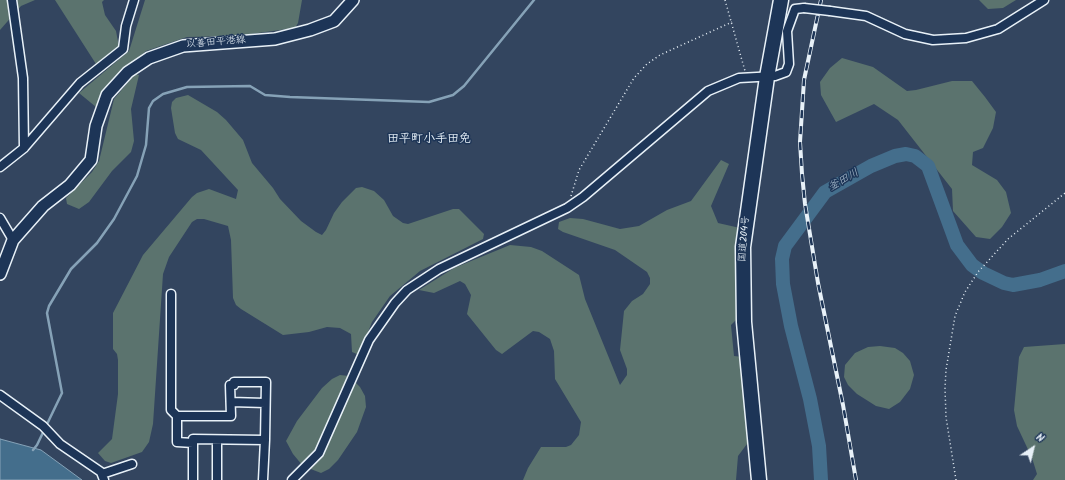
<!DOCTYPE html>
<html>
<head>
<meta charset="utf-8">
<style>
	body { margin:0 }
	#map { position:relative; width:1065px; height:480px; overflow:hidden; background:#33455f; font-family:Kalam,sans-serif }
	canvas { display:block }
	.north { position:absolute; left:1013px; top:428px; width:40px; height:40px; -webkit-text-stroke:3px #1d3557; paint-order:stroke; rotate:35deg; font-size:11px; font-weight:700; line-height:16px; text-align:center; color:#e8f1f8 }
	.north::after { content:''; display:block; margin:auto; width:14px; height:18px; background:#e8f1f8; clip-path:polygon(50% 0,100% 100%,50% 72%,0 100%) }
</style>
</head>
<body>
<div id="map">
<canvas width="1065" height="480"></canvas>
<div class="north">N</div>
</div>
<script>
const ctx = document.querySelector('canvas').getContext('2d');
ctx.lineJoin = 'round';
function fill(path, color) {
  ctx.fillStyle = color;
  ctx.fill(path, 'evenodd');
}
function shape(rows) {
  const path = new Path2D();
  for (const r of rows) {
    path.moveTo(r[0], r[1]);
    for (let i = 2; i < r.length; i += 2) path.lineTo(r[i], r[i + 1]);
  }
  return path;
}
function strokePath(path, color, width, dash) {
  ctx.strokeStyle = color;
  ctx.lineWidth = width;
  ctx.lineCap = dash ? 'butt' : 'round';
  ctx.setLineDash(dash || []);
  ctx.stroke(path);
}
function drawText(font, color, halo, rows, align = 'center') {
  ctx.font = font + ' Kalam,"Klee One",sans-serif';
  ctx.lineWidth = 3;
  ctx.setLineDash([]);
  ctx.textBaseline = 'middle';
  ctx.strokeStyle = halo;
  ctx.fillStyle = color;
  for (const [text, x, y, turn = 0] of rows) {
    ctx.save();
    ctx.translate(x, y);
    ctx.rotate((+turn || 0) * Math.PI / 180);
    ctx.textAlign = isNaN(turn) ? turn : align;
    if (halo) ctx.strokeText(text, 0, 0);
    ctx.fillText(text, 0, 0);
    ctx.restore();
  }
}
fill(shape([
	[0,0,35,0,21,6,0,30],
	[55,0,104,0,102,2,105,15,116,31,119,47,96,64],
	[145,0,302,0,298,23,295,28,236,36,187,37,146,51,119,75,96,107,79,93,129,51],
	[979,0,1016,0,1003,8,988,9],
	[842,58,873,67,907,91,916,90,952,81,972,81,985,97,996,112,993,128,983,148,973,152,972,165,997,180,1006,192,1011,213,1002,227,990,239,976,237,953,211,952,189,898,120,874,104,836,122,821,95,820,82,830,68],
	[135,74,139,75,131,109,134,141,131,152,112,171,89,202,79,209,67,204,66,198,92,172,99,161,114,99],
	[188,95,217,112,226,120,243,140,252,163,273,188,280,199,301,221,316,232,322,235,326,230,334,213,342,202,356,188,362,187,374,191,384,200,393,216,403,223,408,224,453,209,459,209,484,234,483,239,420,271,390,296,372,322,359,355,352,352,351,334,340,328,327,327,309,332,283,335,241,309,236,305,233,298,231,240,228,226,204,219,197,219,192,222,169,257,163,274,153,424,149,442,142,452,111,463,105,461,98,453,112,439,118,394,118,360,117,354,113,349,113,313,143,255,192,197,197,193,209,189,236,199,238,190,201,150,178,139,175,133,171,108,172,102,176,98],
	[721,160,729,164,711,206,718,223,740,228,739,317,731,325,734,356,743,357,750,440,738,456,736,480,523,480,528,468,541,447,566,447,571,445,579,435,581,422,555,379,554,351,550,339,539,332,533,331,502,354,496,350,467,314,471,295,465,284,460,281,434,293,419,290,454,268,510,245,531,247,542,251,579,275,585,299,620,385,627,375,627,369,620,350,624,311,632,301,643,294,650,284,650,278,647,272,615,250,563,232,558,229,559,222,570,218,583,219,620,229,639,226,667,210,691,201],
	[1065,344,1065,480,1033,480,1037,474,1032,458,1017,426,1014,410,1019,357,1024,347],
	[880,346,895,348,903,353,910,361,914,375,910,389,900,402,889,409,876,406,857,394,848,385,844,377,845,365,855,353,868,347],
	[340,375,349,376,360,387,365,396,366,407,357,432,338,460,329,469,321,473,303,466,293,454,286,441,297,421,322,388,332,379]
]), '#5b736e');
const water = shape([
	[0,439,41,450,82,480,0,480,0,439]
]);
fill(water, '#446e8c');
strokePath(water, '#86a2b7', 1);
strokePath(shape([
	[33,450,37,445,62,393,47,313,49,306,71,269,97,243,114,219,137,176,146,145,149,108,153,101,163,94,187,87,250,86,265,95,290,97,429,102,453,95,464,86,534,0]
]), '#86a2b7', 2.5);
strokePath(shape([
	[821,480,819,446,810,399,791,326,783,284,782,259,785,246,825,192,871,166,895,156,906,154,915,156,928,166,957,245,972,265,983,273,1004,283,1013,285,1040,280,1065,271]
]), '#446e8c', 14);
const street = shape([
	[12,0,23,78,24,148],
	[830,11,866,16,905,34,933,40,966,38,998,29,1044,0],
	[0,167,24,148,80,83,123,49,126,26,134,0],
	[0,218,13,240],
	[171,294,171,410,177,416],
	[0,395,43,426,60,444,101,472,104,480],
	[231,402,265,403],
	[193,443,177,442,177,416,231,416,230,385,234,385,234,382,266,382,265,440],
	[102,474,132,464],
	[193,480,193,439,265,440,263,480],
	[217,480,217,440],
	[292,480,319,453,369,340,395,303,407,290,439,269,567,208,583,197,708,91,739,78,775,76,786,72,789,64,787,31,795,9,804,8]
]);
const secondary = shape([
	[0,274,13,240,43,206,70,185,91,160,96,126,107,95,128,72,149,58,183,46,275,39,310,30,334,21,353,0]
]);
const highway = shape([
	[759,480,744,322,743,247,767,77,781,0]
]);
strokePath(street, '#e8f1f8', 11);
strokePath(secondary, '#e8f1f8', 14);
strokePath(highway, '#e8f1f8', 17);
strokePath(shape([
	[725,0,745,71],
	[571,196,579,170,634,78,647,64,660,55,732,22],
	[956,480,946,417,945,388,946,370,955,316,965,292,978,272,1008,239,1065,193]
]), '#e8f1f8', 1.5, [1, 3]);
strokePath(street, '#1d3557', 8);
strokePath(secondary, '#1d3557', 11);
strokePath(highway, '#1d3557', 14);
const rail = shape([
	[821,0,804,80,800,142,802,174,805,204,818,283,843,405,856,480]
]);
strokePath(rail, '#e8f1f8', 4);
strokePath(rail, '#1d3557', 2.5, [8]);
const streetBridge = shape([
	[804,8,830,11]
]);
strokePath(streetBridge, '#e8f1f8', 11, []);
strokePath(streetBridge, '#1d3557', 8);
drawText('10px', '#e8f1f8', '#1d3557', [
	["以善田平港線",216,43,-5],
	["国道204号",745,239,-85]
]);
drawText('italic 11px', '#afc3d2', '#1d3557', [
	["釜田川",844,181,-30]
]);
drawText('bold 12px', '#e8f1f8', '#1d3557', [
	["田平町小手田免",429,140]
]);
</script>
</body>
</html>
